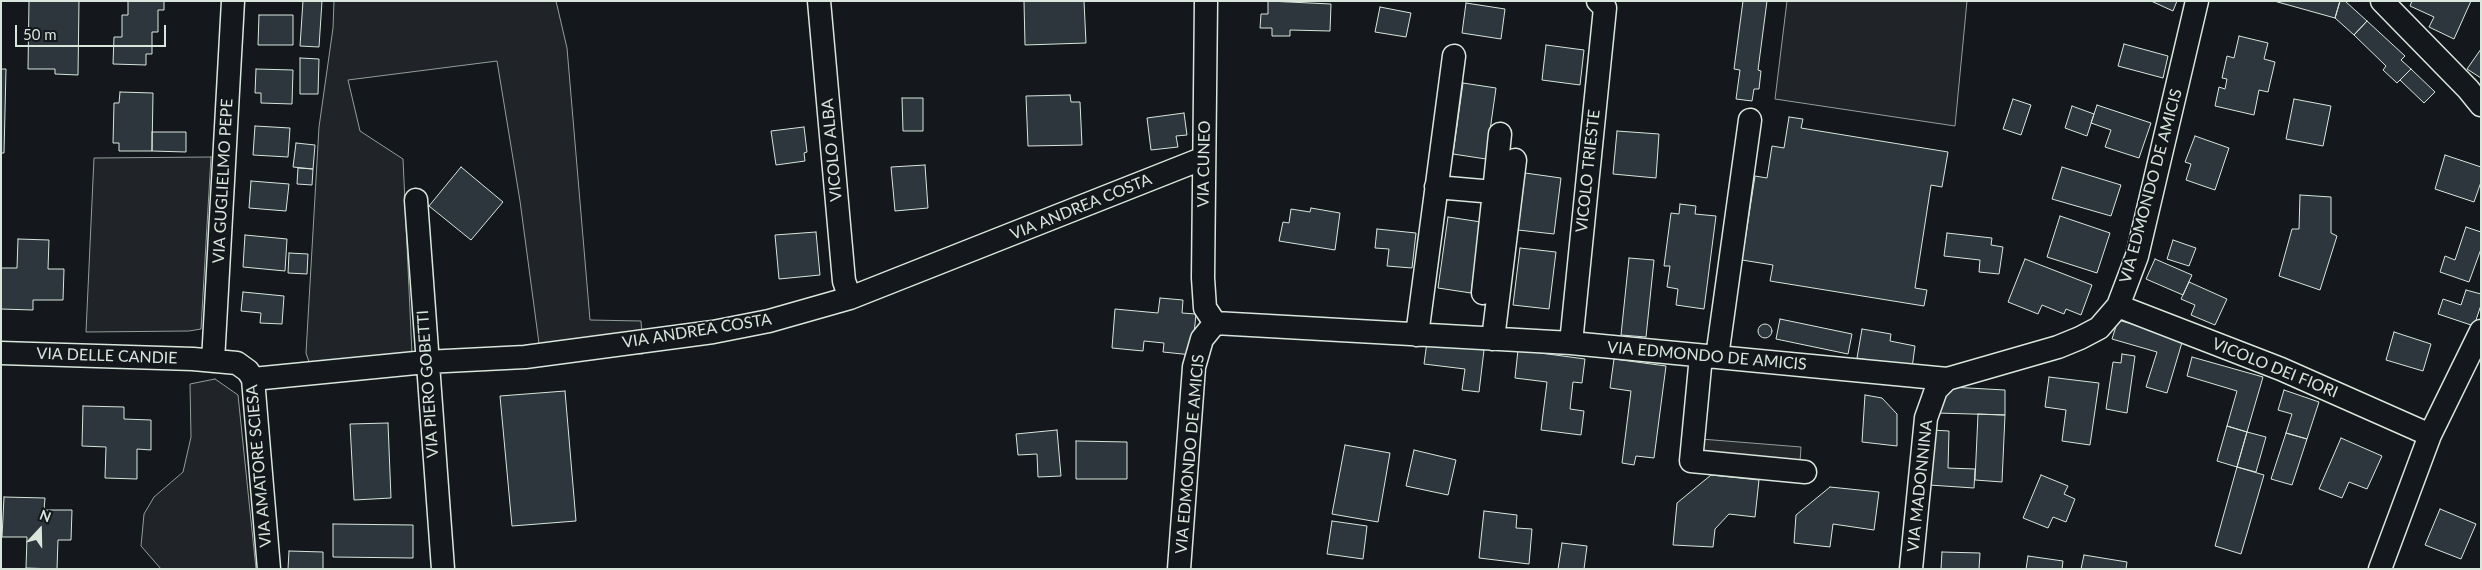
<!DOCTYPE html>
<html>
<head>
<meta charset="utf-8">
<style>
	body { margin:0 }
	#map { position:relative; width:2482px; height:570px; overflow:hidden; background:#14181c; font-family:Lato,sans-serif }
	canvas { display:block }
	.frame { position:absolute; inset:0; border:2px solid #d8e6dc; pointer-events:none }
	.north { position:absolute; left:15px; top:505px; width:50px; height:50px; -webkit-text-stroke:4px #14181c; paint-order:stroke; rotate:21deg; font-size:14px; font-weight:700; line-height:20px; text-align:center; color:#d8e6dc }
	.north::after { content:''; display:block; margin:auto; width:18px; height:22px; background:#d8e6dc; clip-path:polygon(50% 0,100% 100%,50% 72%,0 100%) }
	.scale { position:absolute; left:15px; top:25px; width:151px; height:22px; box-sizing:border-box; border:2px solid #d8e6dc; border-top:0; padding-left:6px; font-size:15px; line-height:18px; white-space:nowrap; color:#d8e6dc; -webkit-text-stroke:4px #14181c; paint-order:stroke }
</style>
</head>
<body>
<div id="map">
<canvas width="2482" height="570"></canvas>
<div class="frame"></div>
<div class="north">N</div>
<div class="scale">50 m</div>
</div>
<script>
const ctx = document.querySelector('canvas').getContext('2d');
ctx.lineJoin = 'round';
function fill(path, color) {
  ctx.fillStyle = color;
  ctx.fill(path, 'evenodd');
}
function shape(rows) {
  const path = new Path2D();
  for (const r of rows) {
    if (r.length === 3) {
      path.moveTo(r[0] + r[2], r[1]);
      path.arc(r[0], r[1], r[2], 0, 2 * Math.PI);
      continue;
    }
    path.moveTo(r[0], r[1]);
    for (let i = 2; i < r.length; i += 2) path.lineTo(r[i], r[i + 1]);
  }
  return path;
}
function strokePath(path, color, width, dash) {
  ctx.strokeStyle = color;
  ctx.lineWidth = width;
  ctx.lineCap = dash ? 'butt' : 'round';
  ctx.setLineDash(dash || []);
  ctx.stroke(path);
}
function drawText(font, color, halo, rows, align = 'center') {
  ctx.font = font + ' Lato,sans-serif';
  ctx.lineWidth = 4;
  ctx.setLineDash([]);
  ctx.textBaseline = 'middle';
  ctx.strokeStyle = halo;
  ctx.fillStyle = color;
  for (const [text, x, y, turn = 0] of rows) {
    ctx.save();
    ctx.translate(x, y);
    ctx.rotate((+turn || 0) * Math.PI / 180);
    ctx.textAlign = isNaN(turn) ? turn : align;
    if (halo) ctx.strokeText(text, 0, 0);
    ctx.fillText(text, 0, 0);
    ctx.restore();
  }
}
const green = shape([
	[334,1,556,1,567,48,590,320,641,321,643,354,540,351,520,201,497,61,348,80,360,131,403,159,412,354,312,371,306,353,319,127,333,28,334,1],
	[1787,1,1967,1,1955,126,1775,99,1787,1],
	[211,157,201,329,189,331,86,332,94,158,211,157],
	[215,379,238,395,256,569,161,569,141,546,144,514,154,497,183,472,191,437,190,384,215,379]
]);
fill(green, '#202428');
strokePath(green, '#939e99', 1);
const parking = shape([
	[1701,439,1801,447,1800,462,1699,454,1701,439]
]);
fill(parking, '#24282b');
strokePath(parking, '#939e99', 1);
const building = shape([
	[29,1,79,1,78,75,55,74,55,69,28,69,29,1],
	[128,1,164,1,164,10,158,10,158,32,152,32,152,54,146,54,146,65,113,64,114,37,122,37,122,15,128,15,128,1],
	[303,1,322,1,319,47,300,46,303,1],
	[1024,1,1084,1,1086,43,1025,45,1024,1],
	[1268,1,1331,4,1330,31,1290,30,1290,36,1272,36,1272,28,1260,28,1261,14,1268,14,1268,1],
	[1743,1,1767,1,1758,70,1761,71,1759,89,1754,89,1752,101,1736,99,1740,70,1734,69,1743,1],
	[2151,1,2177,1,2173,11,2151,1],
	[2274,1,2340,1,2335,18,2274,1],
	[2340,1,2345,1,2367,21,2354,35,2335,18,2340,1],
	[2412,1,2471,1,2454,39,2429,27,2434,17,2410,6,2412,1],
	[1466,3,1505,9,1501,39,1462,33,1466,3],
	[1380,7,1411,13,1406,37,1375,32,1380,7],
	[259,15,293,15,293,45,258,45,259,15],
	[2367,21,2405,56,2401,60,2411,69,2397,83,2383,70,2386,66,2354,35,2367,21],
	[2239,36,2268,43,2264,59,2275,62,2268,92,2259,90,2254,115,2215,106,2219,87,2225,89,2227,79,2222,78,2227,56,2234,58,2239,36],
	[2124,44,2168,56,2163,78,2118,66,2124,44],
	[1546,45,1584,50,1580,85,1542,80,1546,45],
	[2481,49,2481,78,2467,69,2481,49],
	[300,58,319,59,318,94,300,94,300,58],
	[1,69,6,69,4,153,1,153,1,69],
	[256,69,293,70,292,104,261,103,261,93,255,93,256,69],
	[2411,69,2435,92,2424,103,2400,80,2411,69],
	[1463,83,1496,88,1486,159,1453,154,1463,83],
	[120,92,153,93,152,151,119,151,119,143,113,143,114,103,119,103,120,92],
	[1070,95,1071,102,1080,102,1082,145,1028,146,1026,96,1070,95],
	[902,98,923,98,923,131,903,131,902,98],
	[2013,99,2031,105,2021,135,2003,129,2013,99],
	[2294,99,2331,106,2323,146,2286,139,2294,99],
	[2097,105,2151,123,2139,158,2105,147,2111,130,2091,123,2097,105],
	[2072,106,2094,114,2087,136,2065,128,2072,106],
	[1184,113,1187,135,1176,136,1178,147,1151,150,1147,118,1184,113],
	[1789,117,1803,119,1801,128,1948,152,1942,187,1931,185,1915,288,1927,290,1924,306,1770,281,1773,265,1742,260,1755,176,1767,178,1772,146,1784,148,1789,117],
	[255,126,290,128,288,157,253,155,255,126],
	[804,127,807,152,804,153,805,161,776,165,771,131,804,127],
	[1617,131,1659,134,1656,178,1613,174,1617,131],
	[152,132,186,132,186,152,152,151,152,132],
	[2195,136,2229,148,2215,190,2186,180,2191,164,2185,162,2195,136],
	[296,143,315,145,313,169,293,167,296,143],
	[2445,155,2481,167,2481,182,2474,202,2435,189,2445,155],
	[925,165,928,208,895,211,891,167,925,165],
	[461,167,503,202,471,240,429,206,461,167],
	[2062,167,2121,185,2111,216,2052,199,2062,167],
	[298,168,313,169,312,185,297,184,298,168],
	[1525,173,1561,178,1554,234,1518,230,1525,173],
	[251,181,289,184,286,211,249,208,251,181],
	[2300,195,2331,197,2331,233,2337,236,2320,290,2279,276,2292,229,2299,229,2300,195],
	[1680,204,1696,206,1695,214,1716,216,1704,309,1676,305,1678,289,1667,287,1670,266,1664,266,1671,213,1679,214,1680,204],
	[1311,208,1340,213,1335,250,1279,241,1283,222,1289,223,1291,209,1310,212,1311,208],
	[2060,216,2110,233,2097,273,2047,257,2060,216],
	[1448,217,1481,222,1471,293,1438,288,1448,217],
	[2466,227,2481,232,2481,249,2469,282,2440,272,2445,256,2455,260,2466,227],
	[1377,229,1416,233,1412,268,1387,266,1389,249,1375,248,1377,229],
	[816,232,820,275,779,279,775,235,816,232],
	[1947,233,1992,238,1991,245,2003,247,1999,274,1979,272,1980,260,1944,256,1947,233],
	[245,235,287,239,285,271,243,267,245,235],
	[18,239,49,240,48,269,64,269,63,300,33,300,33,310,1,309,1,268,17,268,18,239],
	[2173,240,2196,248,2189,266,2167,259,2173,240],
	[1520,248,1556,252,1549,309,1513,305,1520,248],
	[289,253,308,254,307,274,288,273,289,253],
	[1629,258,1654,260,1646,337,1621,335,1629,258],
	[2025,259,2092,285,2081,315,2066,309,2064,314,2042,305,2038,314,2008,302,2025,259],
	[2155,259,2192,275,2183,295,2146,279,2155,259],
	[2189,282,2227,299,2215,325,2191,315,2195,305,2181,299,2189,282],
	[2466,290,2481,294,2481,305,2474,326,2438,314,2443,299,2461,305,2466,290],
	[243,292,284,296,282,324,260,323,261,313,241,311,243,292],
	[1160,298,1183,300,1182,313,1196,314,1192,355,1163,352,1164,343,1144,341,1143,351,1112,348,1115,309,1158,313,1160,298],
	[1780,319,1852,334,1848,354,1776,339,1780,319],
	[2118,320,2183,339,2167,393,2146,387,2157,352,2112,339,2118,320],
	[1765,331,7],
	[1862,329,1891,334,1890,341,1915,346,1912,368,1857,358,1862,329],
	[2394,332,2431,344,2423,371,2386,360,2394,332],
	[1427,342,1484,350,1479,392,1462,390,1465,369,1424,364,1427,342],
	[1518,350,1585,359,1582,383,1573,382,1570,409,1584,411,1581,435,1541,430,1547,382,1515,378,1518,350],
	[2122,354,2135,356,2127,413,2106,409,2113,362,2121,363,2122,354],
	[2192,357,2263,377,2247,432,2227,426,2237,391,2187,376,2192,357],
	[1614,359,1666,366,1654,458,1636,456,1634,465,1622,463,1631,391,1610,388,1614,359],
	[2049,377,2099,383,2090,445,2062,441,2066,410,2045,407,2049,377],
	[1950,387,2005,390,2005,415,1937,413,1950,387],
	[2284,390,2319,402,2307,439,2286,433,2292,414,2278,410,2284,390],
	[565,391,576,521,512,526,500,396,565,391],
	[1865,395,1882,398,1897,414,1897,446,1862,442,1865,395],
	[83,406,124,407,124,419,151,420,151,450,137,449,137,479,105,478,106,447,82,446,83,406],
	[1978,414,2005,415,2002,482,1975,480,1978,414],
	[388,423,391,498,354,500,350,424,388,423],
	[2227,426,2247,432,2237,467,2217,461,2227,426],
	[1057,430,1061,476,1038,477,1037,454,1018,455,1016,434,1057,430],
	[1932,430,1949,431,1948,468,1975,469,1974,488,1929,485,1932,430],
	[2247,432,2266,437,2256,472,2237,467,2247,432],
	[2286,433,2307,439,2292,485,2271,479,2286,433],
	[2341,438,2382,456,2367,489,2349,482,2342,498,2319,489,2341,438],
	[1076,441,1127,442,1127,479,1076,479,1076,441],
	[1345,445,1390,453,1378,522,1332,514,1345,445],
	[1414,450,1456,460,1448,495,1406,486,1414,450],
	[2237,467,2264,475,2241,554,2215,546,2237,467],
	[1711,475,1759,480,1755,517,1729,514,1715,529,1713,547,1673,545,1677,503,1711,475],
	[2041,475,2068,486,2064,494,2075,499,2066,522,2053,517,2048,528,2023,518,2041,475],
	[1830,487,1879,492,1874,530,1833,524,1830,547,1794,543,1796,515,1830,487],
	[4,497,45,498,44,510,72,510,71,540,58,540,57,569,26,568,27,537,2,537,4,497],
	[2440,509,2476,524,2461,559,2425,545,2440,509],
	[1484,511,1517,515,1516,528,1532,529,1529,564,1479,558,1484,511],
	[1332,521,1367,526,1363,559,1327,554,1332,521],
	[333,524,413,525,413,558,333,557,333,524],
	[1562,543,1587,546,1584,569,1558,569,1562,543],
	[289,551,323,552,323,569,288,569,289,551],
	[1942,552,1980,553,1979,569,1941,569,1942,552],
	[2084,555,2127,562,2126,569,2081,569,2084,555],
	[2028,556,2063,561,2062,569,2026,569,2028,556]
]);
fill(building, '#2c363c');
strokePath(building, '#d8e6dc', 1);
const minor = shape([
	[819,1,844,281,850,298],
	[1206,1,1203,278,1205,308,1215,323],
	[2382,1,2468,89,2481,105],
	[1436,187,1494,192,1483,293],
	[1494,192,1500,134],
	[416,200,443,569],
	[2118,306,2281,369,2430,435],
	[1417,335,1454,56],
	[1493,339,1515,160],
	[1571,343,1605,8,1598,1],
	[1,353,193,359,237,363,248,371,253,379,269,569],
	[1701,356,1691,461,1805,472],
	[1717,357,1750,120],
	[213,361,233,1],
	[253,379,426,362,525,357,713,332,769,321,850,298,1204,158],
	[1179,569,1194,367,1202,339,1215,323,1571,343,1947,379,2058,347,2080,338,2099,328,2118,306,2137,256,2197,1],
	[1911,569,1926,418,1936,390,1947,379],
	[2380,569,2430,435,2481,331]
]);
strokePath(minor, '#d8e6dc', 25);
strokePath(minor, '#14181c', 22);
drawText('16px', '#d8e6dc', '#14181c', [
	["VICOLO ALBA",832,150,-95],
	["VIA CUNEO",1204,164,-89],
	["VICOLO TRIESTE",1588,171,-84],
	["VIA GUGLIELMO PEPE",223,181,-87],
	["VIA EDMONDO DE AMICIS",2151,186,-75],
	["VIA ANDREA COSTA",1081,207,-22],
	["VIA ANDREA COSTA",697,331,-9],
	["VIA DELLE CANDIE",107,356,2],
	["VIA EDMONDO DE AMICIS",1707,356,5],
	["VICOLO DEI FIORI",2275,368,22],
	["VIA PIERO GOBETTI",428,384,-94],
	["VIA EDMONDO DE AMICIS",1190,454,-85],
	["VIA AMATORE SCIESA",259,466,-95],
	["VIA MADONNINA",1920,486,-84]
]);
</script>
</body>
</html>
